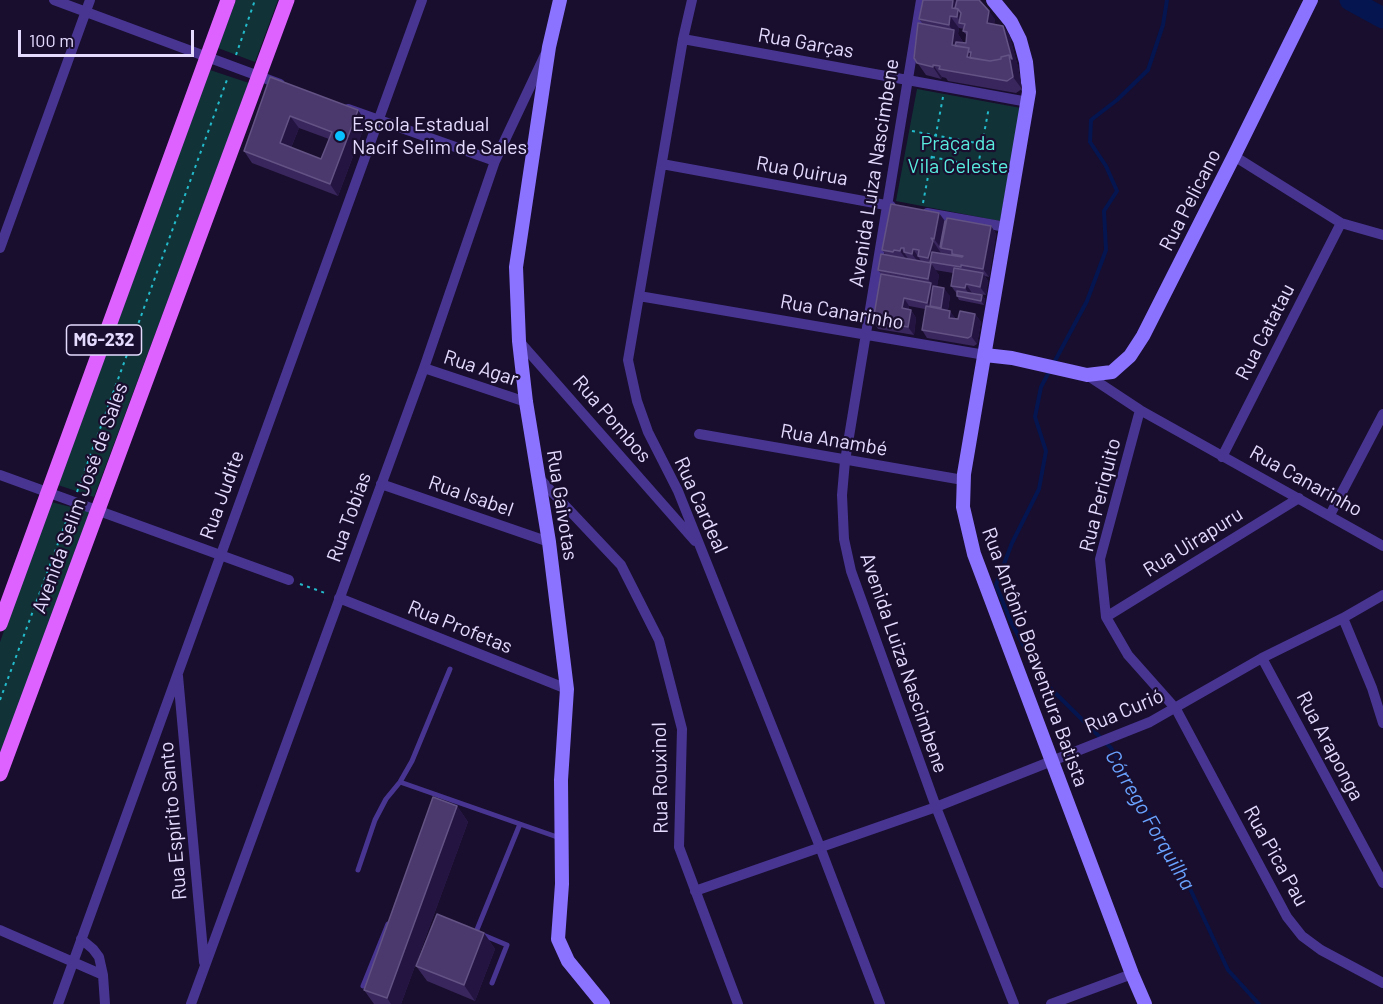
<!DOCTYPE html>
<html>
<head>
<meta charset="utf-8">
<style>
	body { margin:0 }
	#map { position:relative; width:1383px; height:1004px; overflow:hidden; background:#190e2d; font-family:Barlow,sans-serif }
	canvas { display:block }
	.scale { position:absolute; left:18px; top:30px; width:176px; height:27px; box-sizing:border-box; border:3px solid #e4dbff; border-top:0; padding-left:8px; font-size:18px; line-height:21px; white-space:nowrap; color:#e4dbff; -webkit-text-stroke:4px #190e2d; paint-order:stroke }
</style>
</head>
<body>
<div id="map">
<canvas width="1383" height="1004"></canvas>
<div class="scale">100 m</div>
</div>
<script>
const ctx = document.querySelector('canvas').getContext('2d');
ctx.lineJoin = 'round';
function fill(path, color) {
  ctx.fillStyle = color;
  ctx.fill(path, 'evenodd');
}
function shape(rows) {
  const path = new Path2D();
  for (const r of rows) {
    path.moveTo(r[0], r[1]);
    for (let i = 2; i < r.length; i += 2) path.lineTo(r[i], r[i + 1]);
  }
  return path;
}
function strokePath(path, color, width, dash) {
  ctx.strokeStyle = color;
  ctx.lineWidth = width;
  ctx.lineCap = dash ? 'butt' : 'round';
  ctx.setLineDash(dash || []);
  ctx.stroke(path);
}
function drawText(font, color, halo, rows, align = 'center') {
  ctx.font = font + ' Barlow,sans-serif';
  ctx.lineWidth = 4.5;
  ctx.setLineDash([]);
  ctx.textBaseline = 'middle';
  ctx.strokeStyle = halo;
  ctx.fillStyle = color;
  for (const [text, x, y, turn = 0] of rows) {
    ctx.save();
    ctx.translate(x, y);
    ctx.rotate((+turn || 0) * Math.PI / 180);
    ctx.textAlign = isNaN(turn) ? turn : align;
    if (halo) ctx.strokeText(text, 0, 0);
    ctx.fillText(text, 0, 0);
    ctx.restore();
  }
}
fill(shape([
	[236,0,278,0,255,62,218,48],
	[210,70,249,83,94,497,58,485],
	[917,89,1021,108,1000,221,896,201],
	[51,502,91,512,0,757,0,642]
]), '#113338');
strokePath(shape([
	[1167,0,1163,25,1148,70,1117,100,1091,120,1090,142,1106,166,1117,191,1104,211,1106,250,1087,301,1041,387,1035,417,1046,451,1039,489,1012,543,996,585,1011,622,1042,680,1111,748,1136,793,1172,850,1228,970,1259,1004]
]), '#051550', 4);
strokePath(shape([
	[1350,0,1383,18]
]), '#051550', 21);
strokePath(shape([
	[236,55,255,0],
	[912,131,982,144],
	[932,157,1003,171],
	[978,166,989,107],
	[923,203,943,97],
	[77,492,228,77],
	[300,584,328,594],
	[0,700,70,511]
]), '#23bbcb', 2, [3, 4.5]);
strokePath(shape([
	[400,782,560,838],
	[358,870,375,820,386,799,400,782,412,761,450,669],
	[492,983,507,945,476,932,520,824],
	[363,986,388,924]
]), '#473591', 5);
strokePath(shape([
	[54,0,280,84],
	[692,0,683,39,628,360,637,401,648,432,678,491,820,847,880,1004],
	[921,0,845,461,842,495,844,539,851,571,936,807,1014,1004],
	[683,39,1028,102],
	[348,109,495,161],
	[1234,156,1341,223,1383,235],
	[662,164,891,206],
	[927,213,1006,227],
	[0,248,90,0],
	[639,296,985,355],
	[519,341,695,541],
	[424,368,526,402],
	[1087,375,1140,410,1383,546],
	[1140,410,1100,559,1106,617,1128,655,1176,709,1287,917,1302,936,1321,950,1383,983],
	[699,434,963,480],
	[1222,457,1341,223],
	[0,475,289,580],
	[538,477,621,565,659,640,682,729,679,847,738,1004],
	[381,484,549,542],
	[1330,515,1383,414],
	[339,598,567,689],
	[1106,617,1299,498],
	[1343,618,1372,688,1383,723],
	[1262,658,1383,883],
	[178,676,204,962],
	[695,891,936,807,1150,722,1262,658,1343,618,1383,595],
	[0,930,103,975],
	[81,939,93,949,99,957,103,975,105,1004],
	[58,1004,422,0],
	[191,1004,424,368,495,161,545,55],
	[1051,1004,1132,974]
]), '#473591', 10);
strokePath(shape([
	[560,0,549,47,516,267,519,341,526,402,549,542,567,689,561,780,562,884,558,939,568,961,603,1004],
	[993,0,1011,22,1020,40,1026,62,1029,92,964,474,963,507,974,554,1132,974,1145,1004],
	[985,355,1012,358,1087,375,1112,372,1130,356,1143,336,1234,156,1311,0]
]), '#8b72ff', 14);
strokePath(shape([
	[0,624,228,0],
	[0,774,287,0]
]), '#dd62ff', 15);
fill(shape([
	[923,0,995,19,994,24,1009,34,1018,67,1022,89,1016,93,948,81,946,78,942,77,941,79,926,75,914,58,922,23,919,19],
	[959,28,964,29,963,31,967,36,966,43,963,43,963,42,958,34],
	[270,77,366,122,338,196,252,163,244,151],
	[299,128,329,139,321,159,291,148],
	[945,221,991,226,996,234,989,277,985,276,988,281,986,295,972,293,982,295,985,299,984,305,959,300,957,296,957,294,951,286,953,273,935,270,939,275,937,286,950,296,948,310,956,319,958,319,975,314,981,322,977,344,974,346,927,338,922,330,925,309,909,306,909,309,911,310,916,318,914,335,878,329,873,321,881,274,878,270,886,255,882,250],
	[457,806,468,822,401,1004,374,1004,364,990],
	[484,933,495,949,475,1001,427,981,416,966]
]), '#39265c');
fill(shape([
	[953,0,964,0,965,24,961,23,952,8],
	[989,11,995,19,993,31,987,23],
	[950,16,959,28,958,34,963,42,961,51,952,45,954,33,949,25],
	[1003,26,1009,34,1018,67,1022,89,1013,77],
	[969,48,977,60,967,57],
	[933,65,942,77,941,79,933,67],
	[358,110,366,122,338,196,330,184],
	[290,116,299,128,288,155,280,143],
	[939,213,948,225,940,247,934,239],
	[991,226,996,234,989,277,983,269],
	[933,241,941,253,938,263,930,262,928,258],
	[901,248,909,260,909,263,900,251],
	[913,249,921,261,921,266,912,254],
	[931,263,939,275,934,307,930,306,927,303,931,283,928,279],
	[983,273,988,281,986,295,980,287],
	[966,284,972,293,971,297,965,288],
	[944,288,950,296,947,316,941,308],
	[982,295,985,299,984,305,981,301],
	[904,298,909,306,908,316,902,308],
	[911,310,916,318,914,335,908,327],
	[950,311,956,319,949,318],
	[975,314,981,322,977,344,971,336],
	[457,806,468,822,401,1004,391,1004,387,998],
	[484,933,495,949,475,1001,464,985]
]), '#241442');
const building = shape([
	[923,0,953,0,952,8,958,9,957,17,950,16,949,25,919,19,923,0],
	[957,0,979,0,989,11,987,23,1003,26,1012,59,1009,55,1001,57,1001,59,990,61,970,58,971,52,968,52,969,48,955,46,956,42,966,43,967,32,963,31,965,24,959,23,961,13,958,9,955,8,957,0],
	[918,23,954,30,952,45,969,48,967,57,990,61,1001,59,1001,57,1009,55,1013,77,1007,81,939,69,940,66,933,65,933,67,917,63,914,58,918,23],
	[270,77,358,110,330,184,244,151,270,77],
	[290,116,332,132,321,159,280,143,290,116],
	[891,204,939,213,934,239,931,238,933,241,928,258,918,256,919,250,913,249,912,254,904,252,904,248,901,248,900,251,894,250,893,252,882,250,891,204],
	[947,218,991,226,983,269,961,265,961,267,930,262,932,252,962,257,963,256,952,254,952,250,941,248,947,218],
	[945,221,946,221,941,247,940,247,945,221],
	[881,254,931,263,928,279,878,270,881,254],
	[954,268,983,273,980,287,966,284,965,288,951,286,954,268],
	[881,274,931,283,927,303,904,298,902,308,911,310,908,327,873,321,881,274],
	[933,286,944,288,941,308,930,306,933,286],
	[957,291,982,295,981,301,957,296,957,291],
	[926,306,950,311,949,318,958,319,960,311,975,314,971,336,968,338,922,330,926,306],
	[433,797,457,806,387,998,364,990,433,797],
	[437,914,484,933,464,985,416,966,437,914]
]);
fill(building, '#4b396e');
strokePath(building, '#635284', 1.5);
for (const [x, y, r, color] of [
	[340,136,6,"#07c0ff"]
]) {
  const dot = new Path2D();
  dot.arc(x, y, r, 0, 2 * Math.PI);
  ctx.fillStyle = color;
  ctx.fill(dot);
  strokePath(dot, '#190e2d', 2);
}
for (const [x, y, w] of [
	[104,340,75]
]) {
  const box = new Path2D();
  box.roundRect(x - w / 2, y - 15, w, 30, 4.5);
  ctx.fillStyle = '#190e2d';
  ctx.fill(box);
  strokePath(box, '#e4dbff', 1.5);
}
drawText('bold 18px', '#e4dbff', null, [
	["MG-232",104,340]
]);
drawText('20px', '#e4dbff', '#190e2d', [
	["Rua Garças",806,43,10],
	["Rua Quirua",802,171,10],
	["Avenida Luiza Nascimbene",874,173,-81],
	["Rua Pelicano",1190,200,-63],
	["Rua Canarinho",842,312,10],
	["Rua Catatau",1265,332,-63],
	["Rua Agar",481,368,18],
	["Rua Pombos",612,419,49],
	["Rua Anambé",834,440,10],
	["Rua Canarinho",1306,481,29],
	["Rua Judite",222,495,-70],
	["Rua Periquito",1100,495,-76],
	["Rua Isabel",471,496,19],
	["Avenida Selim José de Sales",80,498,-70],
	["Rua Gaivotas",562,505,81],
	["Rua Cardeal",701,505,66],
	["Rua Tobias",349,517,-70],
	["Rua Uirapuru",1193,542,-32],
	["Rua Profetas",460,627,22],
	["Rua Antônio Boaventura Batista",1035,657,70],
	["Avenida Luiza Nascimbene",904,663,71],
	["Rua Curió",1124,711,-23],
	["Rua Araponga",1330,746,62],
	["Rua Rouxinol",660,778,-91],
	["Rua Espírito Santo",173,821,-95],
	["Rua Pica Pau",1276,856,61]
]);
drawText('20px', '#e4dbff', '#190e2d', [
	["Escola Estadual",352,124],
	["Nacif Selim de Sales",352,147]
], 'left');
drawText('20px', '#59eddf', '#190e2d', [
	["Praça da",958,143],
	["Vila Celeste",958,166]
]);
drawText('italic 21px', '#69a2ff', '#190e2d', [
	["Córrego Forquilha",1150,820,60]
]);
</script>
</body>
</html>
